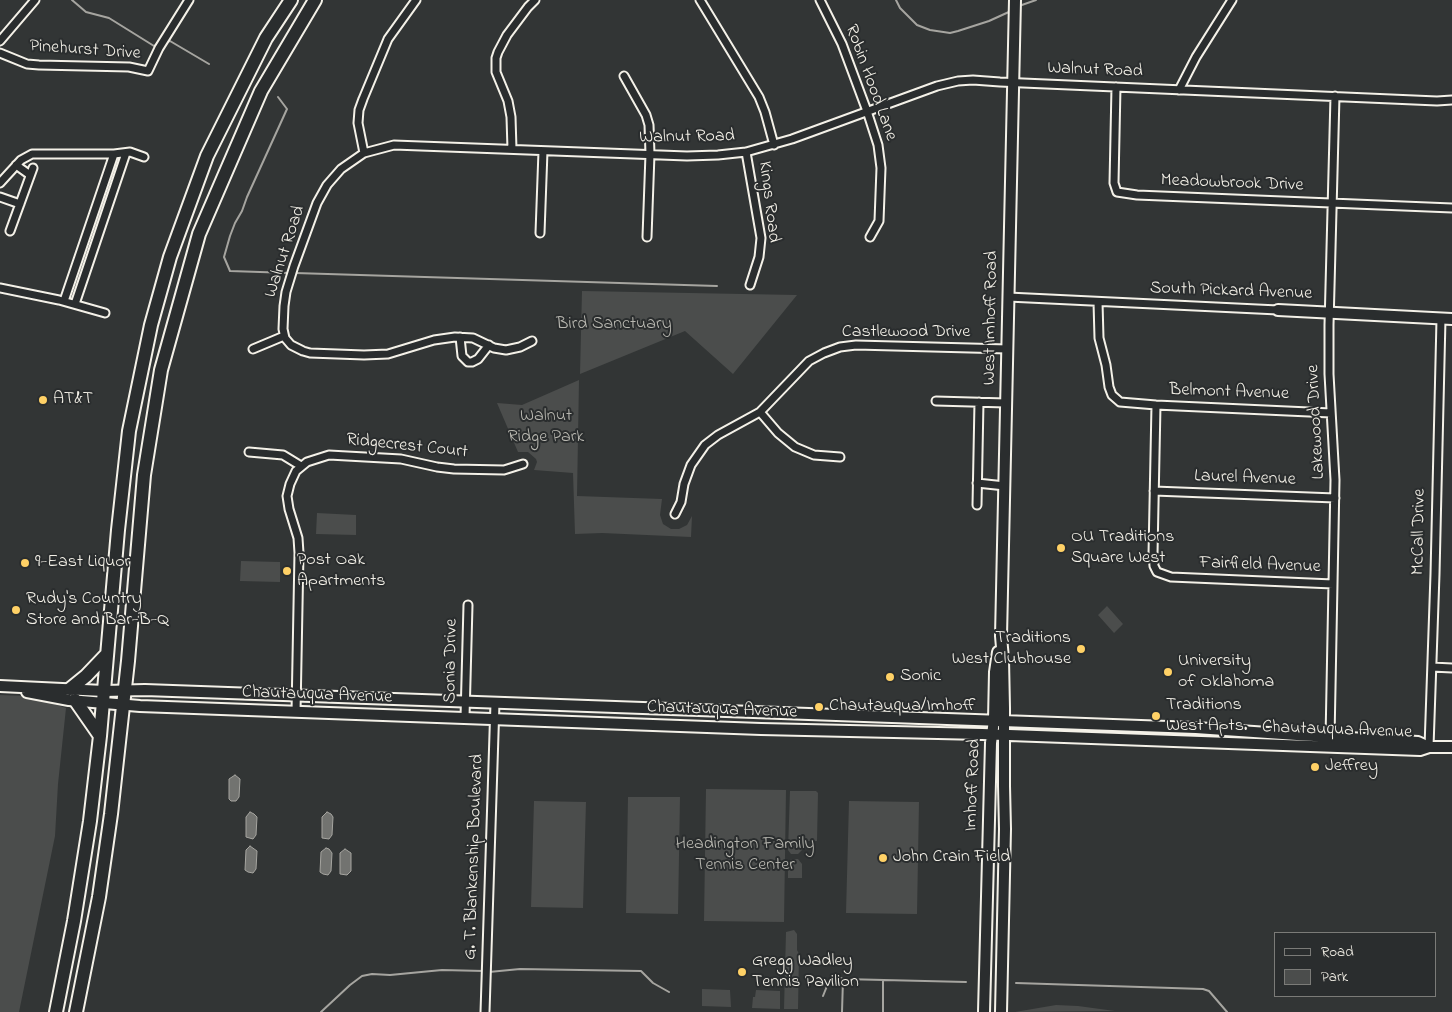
<!DOCTYPE html>
<html>
<head>
<meta charset="utf-8">
<style>
	body { margin:0 }
	#map { position:relative; width:1452px; height:1012px; overflow:hidden; background:#323535; font-family:"Indie Flower",sans-serif }
	canvas { display:block }
	.legend { position:absolute; left:1274px; top:932px; width:162px; height:65px; box-sizing:border-box; background:#2a2d2e; border:1px solid #7b7b78; margin:0; padding:6px 9px; list-style:none; font-size:15px; color:#f4f1e8 }
	.legend li { display:flex; align-items:center; gap:10px; height:25px }
	.legend b { width:25px; border:1px solid #7b7b78 }
</style>
</head>
<body>
<div id="map">
<canvas width="1452" height="1012"></canvas>
<ul class="legend">
<li><b style="height:6px;background:#2a2d2e"></b>Road</li>
<li><b style="height:14px;background:#4b4d4c"></b>Park</li>
</ul>
</div>
<script>
const ctx = document.querySelector('canvas').getContext('2d');
ctx.lineJoin = 'round';
function fill(path, color) {
  ctx.fillStyle = color;
  ctx.fill(path, 'evenodd');
}
function shape(rows) {
  const path = new Path2D();
  for (const r of rows) {
    path.moveTo(r[0], r[1]);
    for (let i = 2; i < r.length; i += 2) path.lineTo(r[i], r[i + 1]);
  }
  return path;
}
function strokePath(path, color, width, dash) {
  ctx.strokeStyle = color;
  ctx.lineWidth = width;
  ctx.lineCap = dash ? 'butt' : 'round';
  ctx.setLineDash(dash || []);
  ctx.stroke(path);
}
function drawText(font, color, halo, rows, align = 'center') {
  ctx.font = font + ' "Indie Flower",sans-serif';
  ctx.lineWidth = 4;
  ctx.setLineDash([]);
  ctx.textBaseline = 'middle';
  ctx.strokeStyle = halo;
  ctx.fillStyle = color;
  for (const [text, x, y, turn = 0] of rows) {
    ctx.save();
    ctx.translate(x, y);
    ctx.rotate((+turn || 0) * Math.PI / 180);
    ctx.textAlign = isNaN(turn) ? turn : align;
    if (halo) ctx.strokeText(text, 0, 0);
    ctx.fillText(text, 0, 0);
    ctx.restore();
  }
}
fill(shape([
	[582,291,797,295,733,374,685,331,580,374],
	[579,380,577,496,662,499,660,515,663,524,671,529,679,529,687,525,692,516,691,537,602,533,575,534,573,473,534,470,537,462,536,459,528,452,518,452,497,403,522,405],
	[317,513,356,515,356,535,316,534],
	[241,561,280,562,280,582,240,581],
	[1107,606,1123,624,1114,633,1098,615],
	[0,695,27,696,39,699,66,708,58,784,55,836,19,1012,0,1012],
	[706,789,786,790,784,922,704,921],
	[790,791,816,791,818,793,817,841,808,841,808,849,803,849,798,854,791,854,788,850],
	[628,797,680,797,678,914,626,913],
	[534,801,586,802,583,908,531,907],
	[849,801,919,802,917,914,846,913],
	[791,859,798,859,802,864,802,878,788,878,788,862],
	[794,930,797,934,797,950,799,954,798,1009,784,1009,786,932],
	[702,989,730,990,731,1007,702,1006],
	[756,990,780,991,780,1009,752,1008,753,997,755,997],
	[1056,1005,1078,1006,1115,1011,1015,1012]
]), '#4b4d4c');
const water = shape([
	[235,775,240,779,239,797,236,801,231,801,229,799,229,779,235,775],
	[250,812,254,814,257,817,256,835,253,839,246,837,246,817,250,812],
	[327,812,331,814,333,817,332,835,329,839,322,838,322,817,327,812],
	[250,846,257,851,256,869,253,873,248,872,245,870,246,850,250,846],
	[326,848,329,849,332,853,331,871,328,875,323,874,320,872,321,852,326,848],
	[345,849,351,853,351,871,347,875,340,874,340,853,345,849]
]);
fill(water, '#727370');
strokePath(water, '#a6a5a0', 1);
strokePath(shape([
	[72,0,86,12,109,18,154,46,159,44],
	[896,0,900,8,917,25,930,30,950,33,958,31,989,21,1011,11],
	[1019,6,1036,0],
	[166,42,170,41,209,64],
	[278,97,287,109,247,197,242,211,235,223,230,236,224,257,230,271,290,273],
	[295,273,717,286],
	[489,972,520,969,641,971,653,983,669,992],
	[1016,983,1203,989,1209,991,1227,1012],
	[823,996,827,986,833,979,838,977,843,979,966,982],
	[321,1012,350,985,362,976,372,974,390,975,442,970,484,971],
	[842,1012,843,979],
	[883,1012,883,980]
]), '#a6a5a0', 2);
const street = shape([
	[700,0,759,97,765,112,774,145],
	[820,0,842,44,867,111,878,145,881,168,879,221,870,237],
	[0,41,35,0],
	[0,53,27,64,39,65,129,67,148,71,159,48,189,0],
	[624,76,646,115,649,125,650,154,647,237],
	[1116,87,1114,183,1117,192,1137,195,1452,208],
	[1179,90,1196,57,1232,0],
	[512,149,511,117,508,101,496,72,496,58,498,52,507,35,528,7,535,0],
	[746,152,761,238,759,257,750,285],
	[364,153,358,123,359,110,363,99,388,39,416,0],
	[16,165,30,175],
	[0,183,21,160,32,154,114,154,130,152,144,157],
	[0,197,20,204],
	[10,231,33,168],
	[540,233,543,151],
	[0,288,59,300,105,313],
	[1008,297,1278,310],
	[64,301,114,154],
	[1098,302,1099,338,1106,365,1109,387,1112,395,1120,402,1156,405,1331,413],
	[75,304,126,153],
	[460,337,462,356,468,362,472,362,478,359,489,345],
	[532,341,520,347,506,350,494,348,473,338,455,337,434,340,388,354,364,355,310,353,303,351,291,345,285,338,283,329,284,306,286,292,294,266,317,203,327,185,341,169,364,153,394,145,687,156,718,155,746,152,792,139,937,86,958,81,973,80,1000,82,1437,101,1452,100],
	[253,349,284,336],
	[936,401,1006,403],
	[1156,405,1153,554,1154,566,1157,572,1171,577,1333,584],
	[760,412,778,433,795,447,814,455,840,457],
	[249,452,283,455,301,466],
	[977,483,1005,486],
	[1154,491,1335,498],
	[977,505,979,402],
	[675,514,681,502,684,484,691,465,705,445,718,435,760,412,809,361,824,353,840,347,856,345,1008,349],
	[1432,667,1452,668],
	[296,712,299,553,298,538,289,509,287,496,290,484,296,471,307,462,329,455,401,459,437,467,454,469,504,470,523,464],
	[465,717,468,605],
	[1330,739,1335,480,1329,374,1329,325,1335,96],
	[1429,747,1435,574,1441,319],
	[485,1012,495,703]
]);
const secondary = shape([
	[1278,310,1452,319],
	[0,686,104,691,145,690,1196,728,1297,735,1418,742,1429,747,1452,747],
	[27,692,69,700,140,706,761,729,982,734,1420,750,1429,747],
	[984,1012,991,743,994,720,995,672,998,652],
	[1001,1012,1005,829,1004,786,1004,708,1003,659,1001,636,1015,0]
]);
const highway = shape([
	[70,689,86,676,107,654],
	[75,700,100,736],
	[56,1012,74,921,90,821,100,736,118,530,129,431,151,325,170,257,207,156,266,38,291,0],
	[76,1012,99,897,111,814,128,661,144,475,161,370,199,234,261,91,315,0]
]);
strokePath(street, '#f4f1e8', 11);
strokePath(secondary, '#f4f1e8', 14);
strokePath(highway, '#f4f1e8', 16);
strokePath(street, '#2a2d2e', 7);
strokePath(secondary, '#2a2d2e', 10);
strokePath(highway, '#2a2d2e', 12);
for (const [x, y, r, color] of [
	[43,400,5,"#ffd166"],
	[1061,548,5,"#ffd166"],
	[25,563,5,"#ffd166"],
	[287,571,5,"#ffd166"],
	[16,610,5,"#ffd166"],
	[1081,649,5,"#ffd166"],
	[1168,672,5,"#ffd166"],
	[890,677,5,"#ffd166"],
	[819,707,5,"#ffd166"],
	[1156,716,5,"#ffd166"],
	[1315,767,5,"#ffd166"],
	[883,858,5,"#ffd166"],
	[742,972,5,"#ffd166"]
]) {
  const dot = new Path2D();
  dot.arc(x, y, r, 0, 2 * Math.PI);
  ctx.fillStyle = color;
  ctx.fill(dot);
  strokePath(dot, '#2a2d2e', 2);
}
drawText('18px', '#f4f1e8', '#2a2d2e', [
	["Pinehurst Drive",85,51,4],
	["Walnut Road",1095,71,2],
	["Robin Hood Lane",870,83,70],
	["Walnut Road",687,138,-1],
	["Meadowbrook Drive",1232,184,2],
	["Kings Road",768,202,83],
	["Walnut Road",286,252,-72],
	["South Pickard Avenue",1231,292,2],
	["West Imhoff Road",992,318,-89],
	["Castlewood Drive",906,333],
	["Belmont Avenue",1229,393,2],
	["Lakewood Drive",1317,422,-93],
	["Ridgecrest Court",407,447,6],
	["Laurel Avenue",1245,479,2],
	["McCall Drive",1420,532,-89],
	["Fairfield Avenue",1260,566,2],
	["Sonia Drive",452,661,-89],
	["Chautauqua Avenue",317,696,2],
	["Chautauqua Avenue",722,711,2],
	["Chautauqua Avenue",1337,731,2],
	["Imhoff Road",974,785,-88],
	["G. T. Blankenship Boulevard",475,857,-88]
]);
drawText('18px', '#b9b8b1', '#2a2d2e', [
	["Bird Sanctuary",614,325],
	["Walnut",546,417],
	["Ridge Park",546,438],
	["Headington Family",745,845],
	["Tennis Center",745,866]
]);
drawText('18px', '#f4f1e8', '#2a2d2e', [
	["AT&T",53,400],
	["OU Traditions",1071,538],
	["Square West",1071,559],
	["Post Oak",297,561],
	["Apartments",297,582],
	["9-East Liquor",35,563],
	["Rudy's Country",26,600],
	["Store and Bar-B-Q",26,621],
	["Traditions",1071,639,"right"],
	["West Clubhouse",1071,660,"right"],
	["University",1178,662],
	["of Oklahoma",1178,683],
	["Sonic",900,677],
	["Traditions",1166,706],
	["West Apts.",1166,727],
	["Chautauqua/Imhoff",829,707],
	["Jeffrey",1325,767],
	["John Crain Field",893,858],
	["Gregg Wadley",752,962],
	["Tennis Pavilion",752,983]
], 'left');
</script>
</body>
</html>
